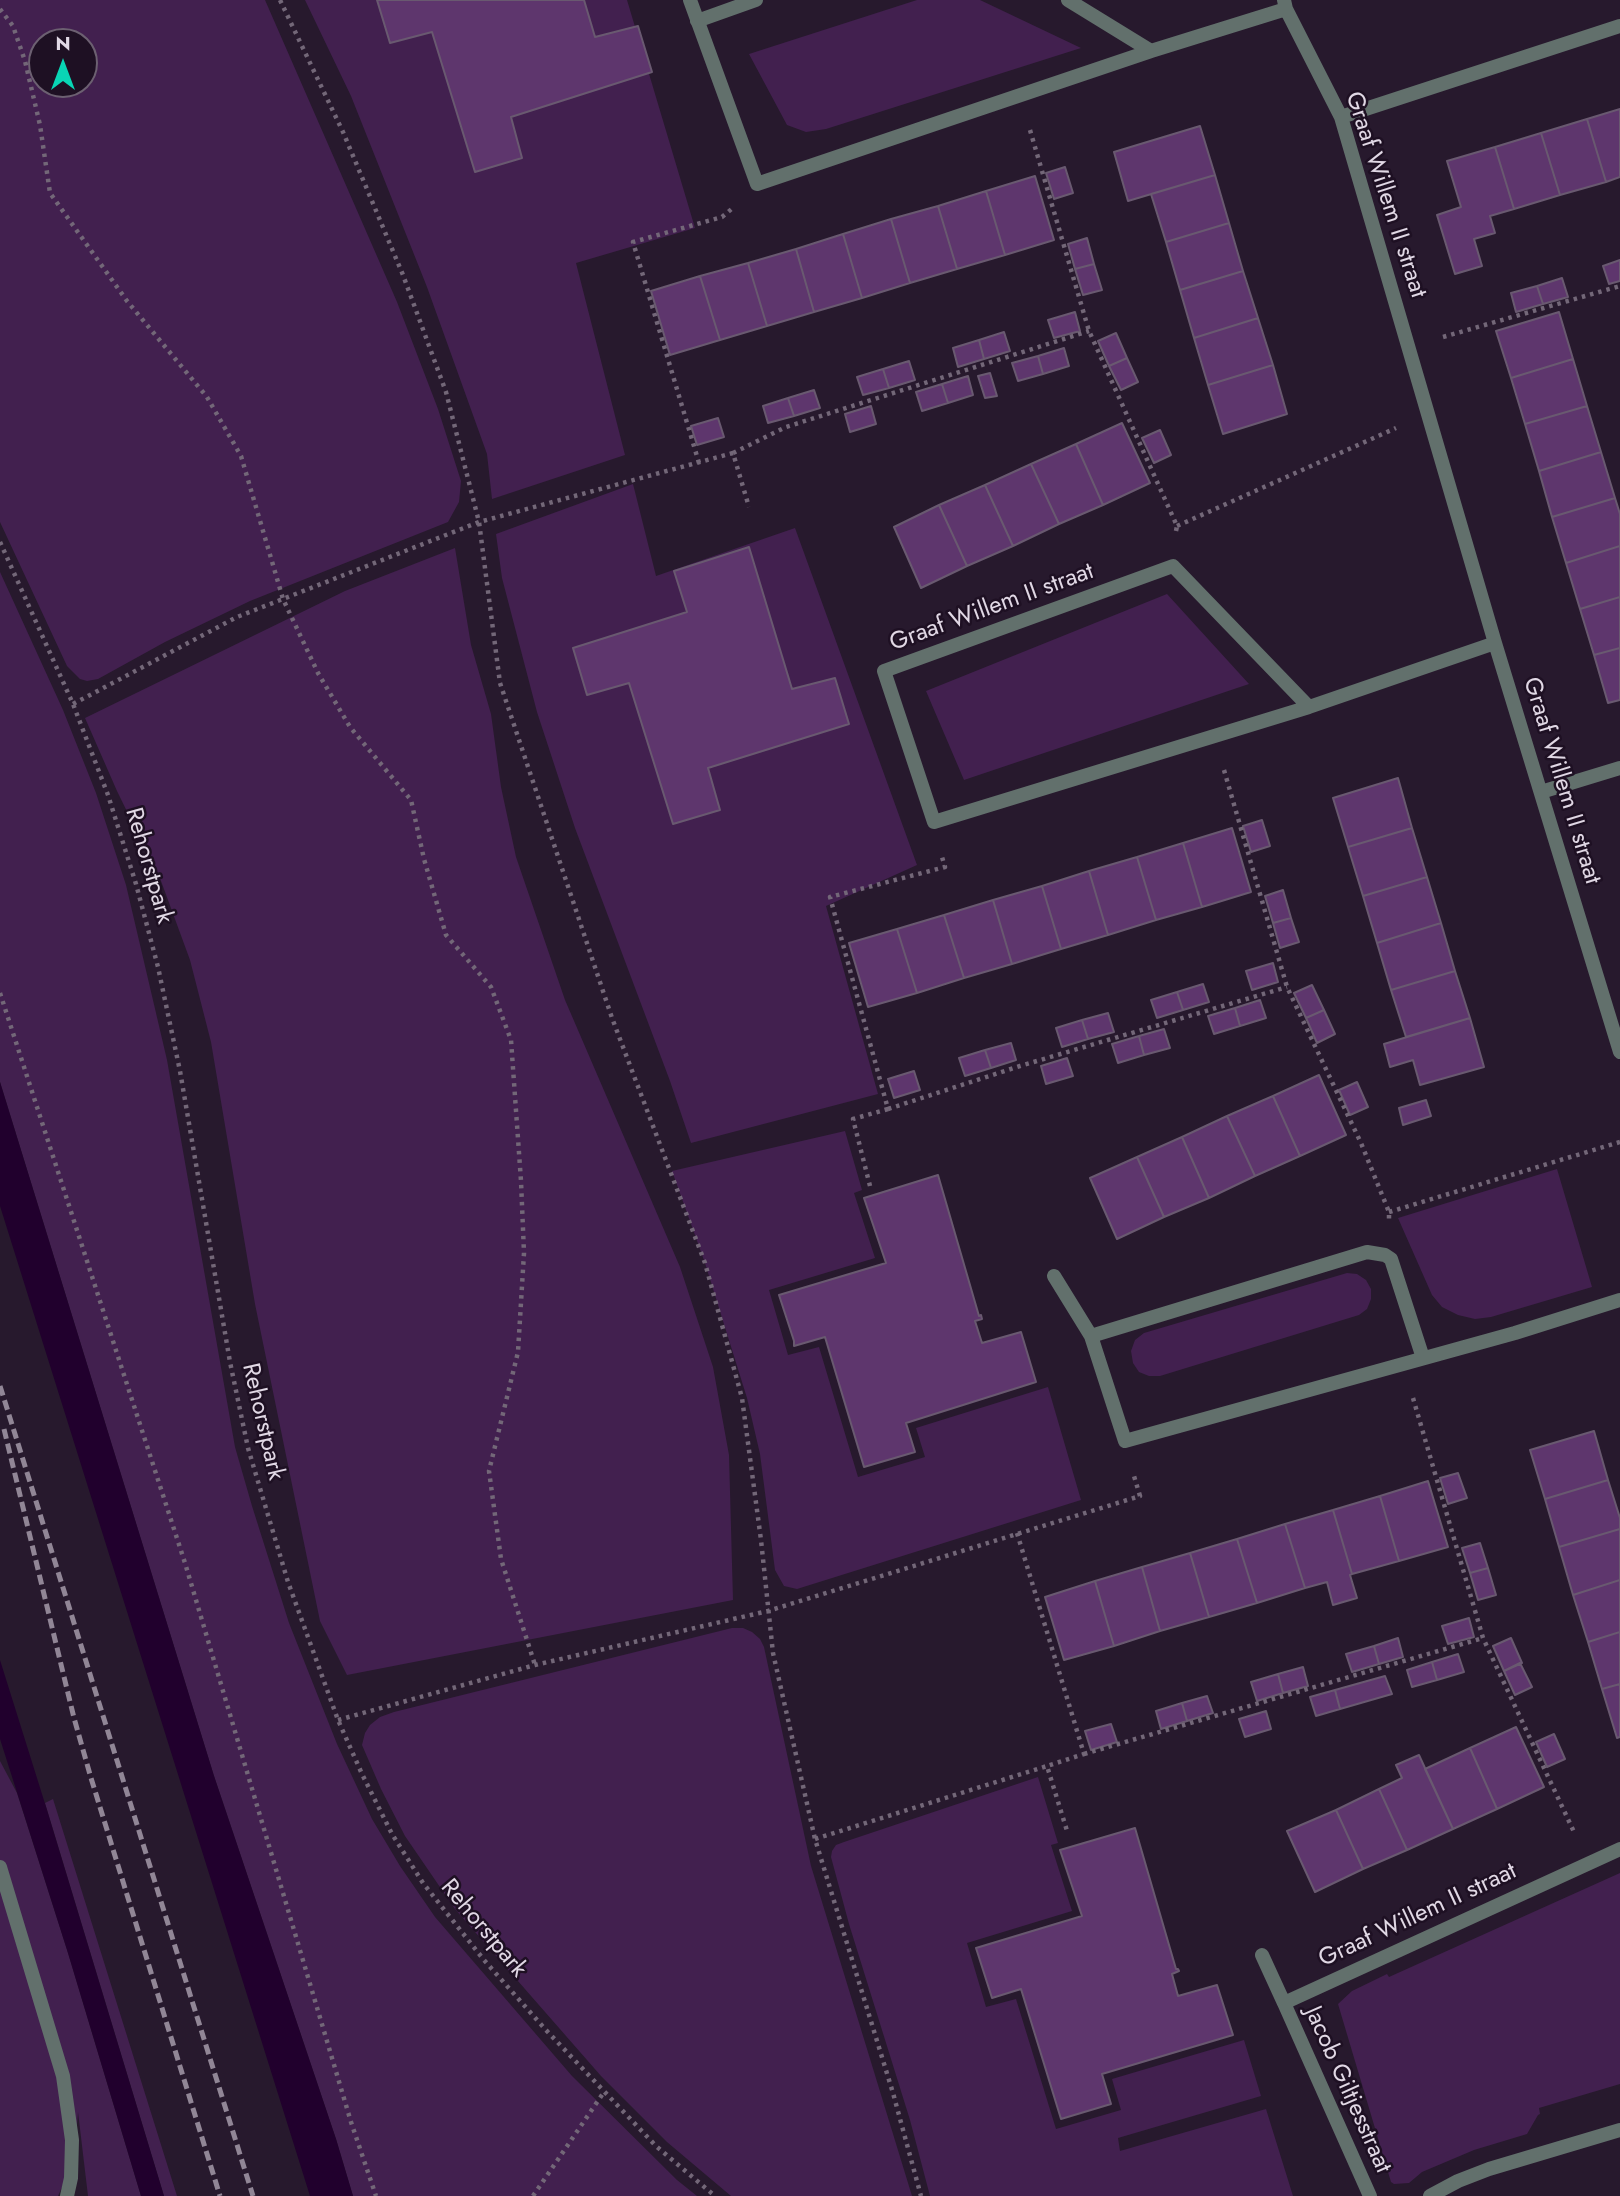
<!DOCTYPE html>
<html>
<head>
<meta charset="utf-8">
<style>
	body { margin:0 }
	#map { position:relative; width:1620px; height:2196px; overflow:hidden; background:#27192d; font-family:Jost,sans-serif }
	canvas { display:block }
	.north { position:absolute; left:28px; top:28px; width:70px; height:70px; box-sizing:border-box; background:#1e1023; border:2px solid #6c6071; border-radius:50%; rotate:0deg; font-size:19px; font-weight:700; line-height:28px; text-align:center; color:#e1d8e5 }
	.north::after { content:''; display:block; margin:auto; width:24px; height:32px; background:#09d5b5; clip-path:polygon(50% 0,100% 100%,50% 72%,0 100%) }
</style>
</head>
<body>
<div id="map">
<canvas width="1620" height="2196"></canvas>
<div class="north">N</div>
</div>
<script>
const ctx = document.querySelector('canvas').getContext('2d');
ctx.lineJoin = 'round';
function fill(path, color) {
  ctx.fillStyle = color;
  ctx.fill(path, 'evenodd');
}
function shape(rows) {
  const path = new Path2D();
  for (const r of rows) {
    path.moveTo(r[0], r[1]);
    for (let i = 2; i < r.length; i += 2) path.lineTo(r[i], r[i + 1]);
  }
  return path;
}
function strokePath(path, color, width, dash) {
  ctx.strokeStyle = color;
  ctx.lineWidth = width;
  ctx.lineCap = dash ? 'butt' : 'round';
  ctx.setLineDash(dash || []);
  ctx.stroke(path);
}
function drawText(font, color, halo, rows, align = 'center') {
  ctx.font = font + ' Jost,sans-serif';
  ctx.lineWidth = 5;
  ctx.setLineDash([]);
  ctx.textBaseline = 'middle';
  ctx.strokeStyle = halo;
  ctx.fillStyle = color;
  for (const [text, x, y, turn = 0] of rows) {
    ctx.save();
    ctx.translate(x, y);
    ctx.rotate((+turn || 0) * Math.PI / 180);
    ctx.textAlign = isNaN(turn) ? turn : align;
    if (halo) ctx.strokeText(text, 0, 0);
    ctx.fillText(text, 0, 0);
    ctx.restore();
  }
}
fill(shape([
	[0,0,265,0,397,302,438,409,461,481,459,502,448,522,250,601,165,642,98,679,87,681,80,679,67,666,0,522],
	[42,42,84,42,84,84,42,84],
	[305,0,627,0,695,228,576,263,625,455,492,499,487,454,427,287,351,96],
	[917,0,980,0,1081,48,826,129,806,132,787,125,749,54],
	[633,484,656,576,795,528,917,865,826,906,878,1094,691,1143,670,1081,575,828,537,712,502,578,496,534],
	[455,548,471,645,491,714,501,787,516,857,565,1000,680,1267,713,1367,729,1455,733,1600,347,1675,320,1621,255,1304,211,1042,190,960,161,881,117,791,85,718,345,591],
	[0,572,63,710,96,793,126,885,167,1060,235,1447,252,1506,289,1623,337,1744,372,1819,400,1866,435,1917,572,2076,677,2180,697,2196,353,2196,336,2139,214,1776,0,1082],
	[1167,594,1249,684,964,780,926,691],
	[845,1131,862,1190,854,1193,875,1258,769,1290,788,1355,819,1347,858,1477,925,1457,916,1428,1048,1387,1081,1500,797,1589,784,1586,775,1570,760,1454,747,1398,705,1263,672,1171],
	[1557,1169,1592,1287,1491,1317,1475,1319,1458,1315,1442,1307,1432,1295,1398,1218],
	[1347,1273,1357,1274,1366,1280,1371,1289,1371,1299,1367,1309,1359,1315,1160,1376,1149,1376,1139,1372,1133,1363,1131,1351,1135,1340,1144,1333],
	[732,1628,743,1628,752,1632,760,1639,764,1647,811,1866,912,2196,731,2196,667,2142,601,2076,455,1909,405,1836,381,1789,362,1745,365,1733,370,1725,380,1717,394,1712],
	[0,1761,17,1793,68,1953,141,2196,88,2196,78,2112,74,2161,58,2196,0,2196],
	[1038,1777,1058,1843,1051,1845,1072,1911,967,1943,986,2007,1016,1999,1056,2129,1121,2110,1112,2079,1244,2040,1261,2096,1118,2138,1120,2151,1266,2109,1293,2196,930,2196,910,2120,849,1924,831,1857,832,1851,836,1845,844,1842],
	[53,1799,177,2196,164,2196,45,1803],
	[1620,1873,1620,2084,1539,2108,1540,2114,1538,2115,1527,2134,1474,2150,1422,2172,1409,2183,1394,2184,1391,2182,1338,2004,1352,1991,1387,1974,1389,1977]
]), '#42204f');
fill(shape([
	[0,1082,214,1776,336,2139,353,2196,310,2196,0,1206],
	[0,1660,47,1810,164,2196,141,2196,68,1953,0,1739]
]), '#21002d');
const building = shape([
	[377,0,584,0,595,37,638,26,652,72,511,117,522,158,475,172,432,32,390,43,377,0],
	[1620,109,1620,177,1606,182,1587,119,1620,109],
	[1587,119,1606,182,1560,195,1541,133,1587,119],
	[1200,126,1215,175,1128,201,1114,152,1200,126],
	[1541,133,1560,195,1514,209,1495,147,1541,133],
	[1495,147,1514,209,1490,216,1495,233,1474,239,1482,266,1455,274,1437,215,1461,207,1447,161,1495,147],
	[1065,167,1073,193,1054,199,1046,173,1065,167],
	[1215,175,1229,223,1166,242,1151,194,1215,175],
	[1035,176,1054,240,1005,255,986,191,1035,176],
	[986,191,1005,255,957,269,938,206,986,191],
	[938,206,957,269,910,283,891,219,938,206],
	[891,219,910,283,862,298,843,234,891,219],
	[1229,223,1243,271,1180,290,1166,242,1229,223],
	[843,234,862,298,814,312,796,249,843,234],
	[1087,238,1094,264,1075,269,1068,244,1087,238],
	[796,249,814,312,767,326,748,263,796,249],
	[1620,260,1620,281,1609,284,1603,266,1620,260],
	[748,263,767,326,720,340,700,276,748,263],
	[1094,264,1102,290,1083,295,1075,269,1094,264],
	[1243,271,1258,318,1194,338,1180,290,1243,271],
	[700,276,720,340,670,355,651,291,700,276],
	[1562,278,1568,297,1543,304,1537,286,1562,278],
	[1537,286,1543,304,1516,312,1511,293,1537,286],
	[1075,312,1080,331,1054,338,1048,320,1075,312],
	[1559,312,1573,359,1511,378,1496,331,1559,312],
	[1258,318,1273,365,1208,385,1194,338,1258,318],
	[1004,332,1010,351,984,359,979,340,1004,332],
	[1116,333,1127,358,1109,366,1098,341,1116,333],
	[979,340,984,359,958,367,953,348,979,340],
	[1064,348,1069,366,1043,374,1038,356,1064,348],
	[1038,356,1043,374,1018,381,1012,363,1038,356],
	[1127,358,1138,382,1121,390,1109,366,1127,358],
	[1573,359,1587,406,1525,424,1511,378,1573,359],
	[909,361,915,380,889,388,883,369,909,361],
	[1273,365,1287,414,1223,434,1208,385,1273,365],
	[883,369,889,388,863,395,857,377,883,369],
	[990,373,997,396,985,398,978,376,990,373],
	[968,376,973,395,948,403,942,384,968,376],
	[942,384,948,403,922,411,916,392,942,384],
	[814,390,820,408,794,416,788,398,814,390],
	[788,398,794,416,768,423,763,406,788,398],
	[871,406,876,424,850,432,845,414,871,406],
	[1587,406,1601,452,1539,471,1525,424,1587,406],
	[718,418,724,437,697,445,691,426,718,418],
	[1122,423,1150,483,1103,505,1076,444,1122,423],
	[1160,430,1171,455,1154,463,1142,438,1160,430],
	[1076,444,1103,505,1059,524,1031,464,1076,444],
	[1601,452,1615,498,1552,517,1539,471,1601,452],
	[1031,464,1059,524,1013,546,985,485,1031,464],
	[985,485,1013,546,967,566,939,505,985,485],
	[1615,498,1620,514,1620,546,1566,563,1552,517,1615,498],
	[939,505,967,566,921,588,894,527,939,505],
	[1620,546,1620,597,1580,609,1566,563,1620,546],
	[749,547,792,689,835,678,849,724,708,768,720,810,673,824,629,683,587,695,573,648,687,612,674,571,749,547],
	[1620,597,1620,648,1594,655,1580,609,1620,597],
	[1620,648,1620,700,1608,703,1594,655,1620,648],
	[1398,778,1412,828,1348,847,1333,798,1398,778],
	[1262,820,1270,846,1251,852,1243,826,1262,820],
	[1232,828,1251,892,1202,907,1183,843,1232,828],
	[1412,828,1427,877,1363,896,1348,847,1412,828],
	[1183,843,1202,907,1156,920,1137,857,1183,843],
	[1137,857,1156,920,1108,935,1089,871,1137,857],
	[1089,871,1108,935,1061,949,1042,886,1089,871],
	[1427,877,1441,923,1377,943,1363,896,1427,877],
	[1042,886,1061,949,1012,964,993,900,1042,886],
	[1283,890,1291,918,1273,923,1265,896,1283,890],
	[993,900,1012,964,964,978,944,915,993,900],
	[944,915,964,978,917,993,897,929,944,915],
	[1291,918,1299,942,1280,948,1273,923,1291,918],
	[1441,923,1455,971,1391,990,1377,943,1441,923],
	[897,929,917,993,868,1007,849,943,897,929],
	[1273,963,1278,982,1252,990,1246,971,1273,963],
	[1455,971,1470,1018,1406,1037,1391,990,1455,971],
	[1203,984,1209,1002,1183,1010,1177,992,1203,984],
	[1312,985,1324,1010,1306,1018,1294,993,1312,985],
	[1177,992,1183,1010,1157,1018,1151,1000,1177,992],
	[1260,1000,1266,1018,1240,1026,1235,1008,1260,1000],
	[1235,1008,1240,1026,1214,1034,1208,1016,1235,1008],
	[1324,1010,1335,1034,1317,1043,1306,1018,1324,1010],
	[1108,1013,1114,1032,1088,1039,1082,1020,1108,1013],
	[1470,1018,1484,1067,1420,1085,1413,1060,1390,1067,1384,1044,1470,1018],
	[1082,1020,1088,1039,1062,1047,1056,1028,1082,1020],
	[1164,1029,1170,1048,1144,1055,1139,1036,1164,1029],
	[1139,1036,1144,1055,1118,1063,1112,1044,1139,1036],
	[1011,1043,1016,1060,991,1068,985,1050,1011,1043],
	[985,1050,991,1068,965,1076,959,1058,985,1050],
	[1067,1058,1073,1076,1046,1084,1041,1066,1067,1058],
	[914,1071,920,1090,894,1098,888,1079,914,1071],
	[1319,1075,1346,1135,1300,1156,1273,1096,1319,1075],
	[1357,1082,1368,1107,1350,1115,1339,1090,1357,1082],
	[1273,1096,1300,1156,1255,1176,1227,1116,1273,1096],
	[1426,1100,1431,1116,1403,1125,1399,1108,1426,1100],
	[1227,1116,1255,1176,1209,1198,1182,1137,1227,1116],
	[1182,1137,1209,1198,1164,1217,1137,1157,1182,1137],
	[1137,1157,1164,1217,1117,1239,1090,1178,1137,1157],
	[938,1175,979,1316,981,1315,982,1319,975,1321,982,1343,1021,1332,1036,1382,906,1423,915,1452,864,1467,825,1337,794,1346,794,1341,779,1295,886,1263,864,1198,938,1175],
	[1594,1431,1608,1480,1545,1499,1530,1450,1594,1431],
	[1458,1473,1467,1498,1448,1504,1440,1478,1458,1473],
	[1608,1480,1620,1518,1620,1529,1559,1547,1545,1499,1608,1480],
	[1428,1481,1448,1547,1399,1561,1380,1496,1428,1481],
	[1380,1496,1399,1561,1352,1574,1333,1510,1380,1496],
	[1333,1510,1352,1574,1350,1575,1357,1598,1333,1605,1327,1582,1305,1588,1285,1524,1333,1510],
	[1285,1524,1305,1588,1257,1603,1237,1539,1285,1524],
	[1620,1529,1620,1580,1573,1595,1559,1547,1620,1529],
	[1237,1539,1257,1603,1209,1617,1190,1553,1237,1539],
	[1480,1543,1488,1568,1470,1573,1462,1548,1480,1543],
	[1190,1553,1209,1617,1160,1631,1142,1567,1190,1553],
	[1142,1567,1160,1631,1114,1646,1095,1581,1142,1567],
	[1488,1568,1496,1595,1478,1600,1470,1573,1488,1568],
	[1620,1580,1620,1632,1588,1642,1573,1595,1620,1580],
	[1095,1581,1114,1646,1064,1660,1045,1597,1095,1581],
	[1469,1618,1474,1637,1448,1644,1442,1626,1469,1618],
	[1620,1632,1620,1684,1602,1689,1588,1642,1620,1632],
	[1398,1638,1403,1657,1379,1664,1374,1646,1398,1638],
	[1511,1638,1522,1663,1504,1671,1493,1646,1511,1638],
	[1374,1646,1379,1664,1352,1672,1346,1654,1374,1646],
	[1458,1654,1464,1672,1437,1680,1432,1662,1458,1654],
	[1432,1662,1437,1680,1412,1687,1407,1670,1432,1662],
	[1520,1663,1532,1687,1515,1695,1504,1671,1520,1663],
	[1303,1667,1308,1686,1283,1693,1278,1674,1303,1667],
	[1278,1674,1283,1693,1257,1701,1251,1682,1278,1674],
	[1385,1676,1392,1694,1340,1709,1335,1690,1385,1676],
	[1620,1684,1620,1737,1617,1738,1602,1689,1620,1684],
	[1335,1690,1340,1709,1316,1716,1310,1697,1335,1690],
	[1207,1696,1213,1713,1187,1721,1182,1703,1207,1696],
	[1182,1703,1187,1721,1161,1729,1156,1711,1182,1703],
	[1266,1711,1271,1729,1245,1737,1239,1719,1266,1711],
	[1111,1724,1117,1742,1091,1750,1085,1731,1111,1724],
	[1516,1727,1544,1787,1497,1809,1470,1748,1516,1727],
	[1554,1734,1565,1759,1547,1767,1536,1742,1554,1734],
	[1470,1748,1497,1809,1453,1829,1425,1769,1470,1748],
	[1419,1755,1453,1829,1407,1850,1379,1789,1402,1778,1396,1765,1419,1755],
	[1379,1789,1407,1850,1363,1869,1336,1810,1379,1789],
	[1336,1810,1363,1869,1315,1892,1287,1831,1336,1810],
	[1135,1828,1176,1969,1178,1969,1179,1971,1172,1974,1178,1996,1217,1985,1233,2035,1102,2074,1111,2104,1061,2119,1021,1989,992,1998,976,1948,1082,1916,1060,1850,1135,1828]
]);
fill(building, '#5e366d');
strokePath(building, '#695970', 2);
strokePath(shape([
	[280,0,343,132,403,275,446,392,479,522,500,683,612,1018,705,1263,742,1398,761,1540,773,1653,815,1839,893,2093,921,2196],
	[0,9,13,26,25,61,40,125,50,193,127,301,207,397,241,456,283,599,318,673,350,727,411,800,424,859,446,935,491,987,511,1040,521,1181,524,1253,518,1352,489,1471,501,1559,535,1665],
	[1030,130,1089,331,1177,526,1176,531],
	[1443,337,1620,286],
	[733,453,786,427,1089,331],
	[699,463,633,242,722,217,734,207],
	[1177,526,1396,428],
	[0,542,73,704,108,795,136,884,158,967,180,1071,230,1362,248,1448,288,1582,338,1720,362,1774,392,1834,423,1883,484,1960,545,2029,656,2146,715,2196],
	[73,704,237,617,479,522,733,453,749,507],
	[1224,770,1287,987,1361,1143,1389,1212,1389,1220],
	[0,993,185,1563,351,2122,376,2196],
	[888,1109,1020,1066,1287,987],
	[870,1186,853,1119,888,1109,830,897,945,867,942,857],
	[1389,1212,1620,1142],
	[1413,1398,1483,1638,1574,1832],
	[1017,1533,1084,1754,1047,1766],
	[338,1720,535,1665,768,1611,1140,1496,1134,1476],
	[1084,1754,1483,1638],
	[815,1839,1047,1766,1068,1834],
	[533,2196,604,2092]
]), '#736778', 4.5, [3.5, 5]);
strokePath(shape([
	[1541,792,1620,768],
	[0,1867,63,2076,72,2140,71,2178,67,2196]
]), '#62706c', 14);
strokePath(shape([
	[690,0,757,184,1151,51,1286,9],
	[1068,0,1151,51],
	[1284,0,1286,9,1341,117,1495,643,1620,1052],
	[697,21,756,0],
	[1341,117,1620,26],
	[1309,707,1173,566,884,671,934,822,1309,707,1495,643],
	[1054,1276,1091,1336,1125,1441,1515,1333,1620,1300],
	[1091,1336,1367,1252,1385,1255,1391,1259,1423,1358],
	[1262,1955,1284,2003,1620,1849],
	[1284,2003,1370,2196],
	[1430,2196,1458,2181,1489,2169,1620,2130]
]), '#62706c', 14);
strokePath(shape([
	[0,1386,253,2196],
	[4,1429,74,1718,91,1778,220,2196]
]), '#918696', 5, [10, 5]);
drawText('24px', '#e1d8e5', '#1e1023', [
	["Graaf Willem II straat",1385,195,72],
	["Graaf Willem II straat",992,608,-20],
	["Graaf Willem II straat",1561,781,73],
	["Rehorstpark",148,866,74],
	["Rehorstpark",262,1422,77],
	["Graaf Willem II straat",1418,1916,-25],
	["Rehorstpark",483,1929,50],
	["Jacob Giltjesstraat",1347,2090,66]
]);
</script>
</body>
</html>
